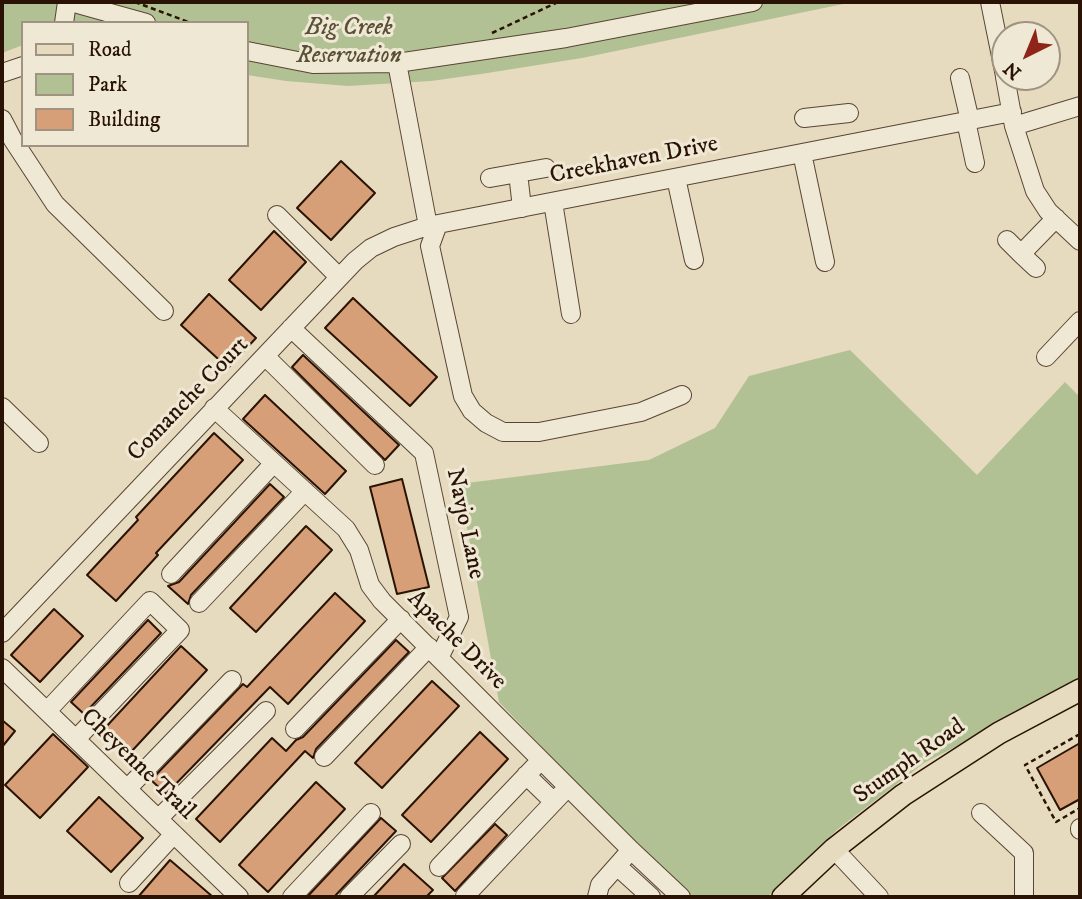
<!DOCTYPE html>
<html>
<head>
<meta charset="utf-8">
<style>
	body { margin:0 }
	#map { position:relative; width:1082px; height:899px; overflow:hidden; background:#e6dbbf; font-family:"IM FELL DW Pica",serif }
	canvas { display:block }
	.frame { position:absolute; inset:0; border:4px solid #2a1304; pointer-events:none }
	.legend { position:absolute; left:21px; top:21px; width:228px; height:126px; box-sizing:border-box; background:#efe8d5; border:2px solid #a09381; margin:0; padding:9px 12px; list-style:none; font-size:21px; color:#2a1304 }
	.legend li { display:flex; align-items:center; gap:14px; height:35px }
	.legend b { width:35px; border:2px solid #a09381 }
	.north { position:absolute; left:991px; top:21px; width:70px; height:70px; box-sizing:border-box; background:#efe8d5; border:2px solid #a09381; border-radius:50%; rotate:223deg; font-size:19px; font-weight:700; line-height:28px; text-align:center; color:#2a1304 }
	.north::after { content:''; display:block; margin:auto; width:24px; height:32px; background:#8f2418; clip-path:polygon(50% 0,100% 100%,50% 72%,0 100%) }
</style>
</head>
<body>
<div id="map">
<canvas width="1082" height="899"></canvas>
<div class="frame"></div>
<ul class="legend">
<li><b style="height:9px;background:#e6dbbf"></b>Road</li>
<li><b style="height:19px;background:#b2c194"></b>Park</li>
<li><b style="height:19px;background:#d79f77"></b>Building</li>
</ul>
<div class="north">N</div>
</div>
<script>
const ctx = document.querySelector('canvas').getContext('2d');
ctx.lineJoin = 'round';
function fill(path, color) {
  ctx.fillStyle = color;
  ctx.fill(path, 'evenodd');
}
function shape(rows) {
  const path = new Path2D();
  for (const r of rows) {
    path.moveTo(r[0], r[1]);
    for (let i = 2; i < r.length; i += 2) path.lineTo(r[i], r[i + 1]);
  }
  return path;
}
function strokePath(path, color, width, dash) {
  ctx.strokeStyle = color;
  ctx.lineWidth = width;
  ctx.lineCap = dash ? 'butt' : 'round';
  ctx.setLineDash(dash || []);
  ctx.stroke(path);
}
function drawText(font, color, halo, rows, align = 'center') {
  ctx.font = font + ' "IM FELL DW Pica",serif';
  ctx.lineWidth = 6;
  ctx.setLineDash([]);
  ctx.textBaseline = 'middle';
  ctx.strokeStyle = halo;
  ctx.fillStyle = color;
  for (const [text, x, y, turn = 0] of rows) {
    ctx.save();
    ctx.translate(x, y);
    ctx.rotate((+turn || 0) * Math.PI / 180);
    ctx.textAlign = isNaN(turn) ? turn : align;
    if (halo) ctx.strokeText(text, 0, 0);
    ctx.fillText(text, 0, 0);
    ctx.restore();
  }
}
fill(shape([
	[2,2,853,2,582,58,481,74,431,81,348,86,286,81,247,75,247,23,23,23,23,45,2,53],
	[850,350,977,475,1065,382,1080,397,1080,680,1056,695,924,763,838,829,767,897,692,897,638,847,499,702,459,484,649,460,715,428,749,376]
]), '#b2c194');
const building = shape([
	[341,161,375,193,331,240,297,208,341,161],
	[274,231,306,262,261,310,229,280,274,231],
	[209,294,256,338,228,368,181,325,209,294],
	[353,298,437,377,410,406,325,328,353,298],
	[303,355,399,445,385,460,292,367,303,355],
	[265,395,346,471,325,494,243,419,265,395],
	[214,433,243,460,156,553,158,555,116,601,87,575,138,520,136,517,214,433],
	[402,479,429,587,397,594,370,487,402,479],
	[270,484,284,497,191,595,188,604,168,586,179,582,270,484],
	[306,526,332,550,256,632,230,608,306,526],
	[335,593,365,621,288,704,270,687,166,794,151,780,243,684,247,687,335,593],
	[54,609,83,636,40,682,11,655,54,609],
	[148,620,161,633,84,714,71,702,148,620],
	[396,640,409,652,316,749,313,758,305,751,220,842,196,819,272,738,286,751,296,740,303,737,396,640],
	[181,646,207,670,131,752,105,728,181,646],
	[432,681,459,706,382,788,355,763,432,681],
	[2,720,15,731,2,747,2,720],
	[480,732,508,759,431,842,402,815,480,732],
	[53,734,88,767,40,818,5,785,53,734],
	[1080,743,1080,799,1060,810,1037,768,1080,743],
	[316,782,345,809,268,892,239,865,316,782],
	[99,797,143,838,111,872,67,831,99,797],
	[381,818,396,831,334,897,307,897,381,818],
	[495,824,507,835,455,891,442,878,495,824],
	[170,860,213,897,138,897,170,860],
	[404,864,433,890,426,897,373,897,404,864]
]);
fill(building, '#d79f77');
strokePath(building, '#2a1304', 2);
const minor = shape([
	[71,2,146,23],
	[990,2,1005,76],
	[64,23,67,2],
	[247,51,313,64,397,63,566,38,753,2],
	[397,63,428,226],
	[2,73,23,66],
	[1005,77,1014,126,1035,191,1048,211,1080,241],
	[960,78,970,121],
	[804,118,849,113],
	[2,119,13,140,55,204,164,311],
	[966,121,975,163],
	[1014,126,1080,106],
	[802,153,825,262],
	[518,173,522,208],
	[490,178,546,168],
	[676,178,694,260],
	[553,202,571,314],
	[277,215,339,277],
	[438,224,430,246,463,396,472,411,486,423,503,432,539,432,641,412,682,395],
	[1007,240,1021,254],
	[1036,268,1021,254,1056,218],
	[291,328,424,453,459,617,439,658],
	[265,356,375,465],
	[1046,357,1080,321],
	[2,407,39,443],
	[214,408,346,529,359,550,370,585,382,601,631,850,681,897],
	[171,574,274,463],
	[199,603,305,491],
	[2,633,355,261,371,248,394,237,428,226,1012,112],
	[2,668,239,897],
	[47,711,150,601,180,630,76,739],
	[295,729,401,619],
	[324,757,429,647],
	[526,775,554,802],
	[127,789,232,680],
	[981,813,1024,853,1024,897],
	[158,819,266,711],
	[1080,828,1080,830],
	[834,849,879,897],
	[617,866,651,897],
	[439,867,541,760],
	[129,883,174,834],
	[465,896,568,787],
	[292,897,371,813],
	[349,897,401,844],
	[597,897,600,885,631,850]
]);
const major = shape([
	[783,897,834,849,903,795,999,733,1080,690]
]);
strokePath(minor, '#594533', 20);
strokePath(major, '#2a1304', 24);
strokePath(shape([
	[135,2,191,23],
	[492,33,558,2],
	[1080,734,1025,765,1056,822,1080,808]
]), '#2a1304', 2.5, [5, 3.5]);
strokePath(minor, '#efe8d5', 18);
strokePath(major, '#e6dbbf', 21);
drawText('italic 24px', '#5a5036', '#efe8d5', [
	["Big Creek",349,29],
	["Reservation",349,57]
]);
drawText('24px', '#2a1304', '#efe8d5', [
	["Creekhaven Drive",634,161,-11],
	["Comanche Court",189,400,-46],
	["Navjo Lane",464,524,78],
	["Apache Drive",456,641,45],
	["Stumph Road",910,762,-35],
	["Cheyenne Trail",137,765,44]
]);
</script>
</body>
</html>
